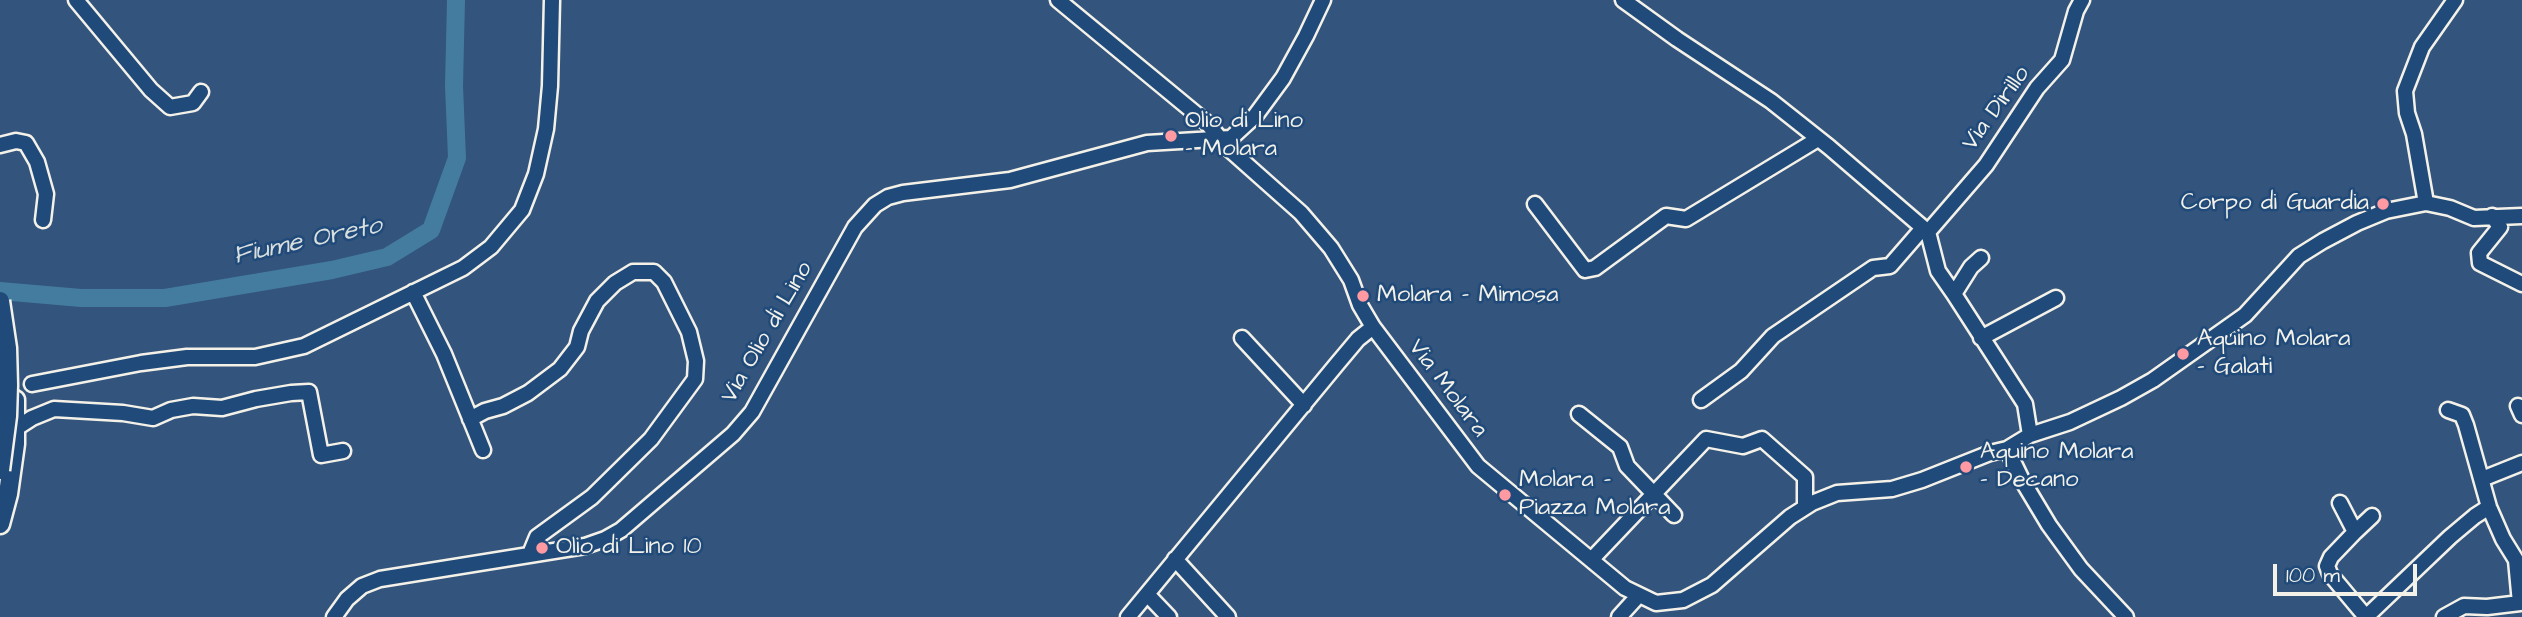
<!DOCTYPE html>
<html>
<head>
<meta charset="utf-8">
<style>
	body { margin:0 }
	#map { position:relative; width:2522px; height:617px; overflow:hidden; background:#33547c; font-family:"Architects Daughter",sans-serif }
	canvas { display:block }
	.scale { position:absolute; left:2273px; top:564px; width:144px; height:32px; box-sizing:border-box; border:4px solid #f4f1e8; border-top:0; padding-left:9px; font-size:21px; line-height:24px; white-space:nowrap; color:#f4f1e8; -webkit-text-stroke:5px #1f4a7a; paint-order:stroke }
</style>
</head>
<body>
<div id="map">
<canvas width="2522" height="617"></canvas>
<div class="scale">100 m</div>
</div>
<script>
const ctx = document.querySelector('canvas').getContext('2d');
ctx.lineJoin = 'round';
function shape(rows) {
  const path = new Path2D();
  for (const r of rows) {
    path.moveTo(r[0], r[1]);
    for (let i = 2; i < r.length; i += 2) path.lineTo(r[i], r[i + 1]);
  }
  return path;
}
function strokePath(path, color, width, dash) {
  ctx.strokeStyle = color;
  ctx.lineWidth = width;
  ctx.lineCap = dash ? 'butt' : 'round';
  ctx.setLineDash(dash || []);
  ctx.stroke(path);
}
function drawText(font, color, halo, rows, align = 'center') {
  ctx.font = font + ' "Architects Daughter",sans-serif';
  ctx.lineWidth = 5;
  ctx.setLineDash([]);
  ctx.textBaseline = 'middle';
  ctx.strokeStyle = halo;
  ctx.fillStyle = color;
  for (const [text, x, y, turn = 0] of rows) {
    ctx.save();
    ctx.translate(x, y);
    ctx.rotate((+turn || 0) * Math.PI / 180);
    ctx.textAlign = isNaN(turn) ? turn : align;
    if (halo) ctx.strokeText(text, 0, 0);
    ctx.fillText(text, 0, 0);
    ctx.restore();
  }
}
strokePath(shape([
	[0,291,81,298,165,298,332,270,387,257,431,230,457,158,454,86,456,0]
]), '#447c9f', 18);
const minor = shape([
	[76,0,151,90,170,107,193,103,201,92],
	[1058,0,1207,123,1229,149,1301,213,1331,248,1351,280,1360,305,1373,327,1478,466,1625,588,1656,603,1683,600,1712,585,1790,517,1812,503,1837,493,1892,489,1922,480,1990,453,2007,449,2030,435,2070,422,2121,398,2153,380,2245,315,2299,256,2323,241,2357,223,2386,211,2426,203,2450,208,2474,218,2522,216],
	[1623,0,1677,39,1771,101,1829,147,1928,232,1938,271,1954,294],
	[0,145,16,141,26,143,37,162,46,194,43,220],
	[2426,203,2414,134,2407,113,2405,91,2422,47,2455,0],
	[1535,204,1585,270,1595,268,1666,216,1686,219,1818,139],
	[2492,216,2500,227,2479,253,2480,263,2522,284],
	[1928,232,1986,165,2037,88,2062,60,2076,11,2082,0],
	[1981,258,1971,267,1954,294,2025,404,2030,435],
	[413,292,444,354,483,450],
	[1242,338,1304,405],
	[1981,338,2056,298],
	[32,384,141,363,187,357,255,357,304,346,463,268,491,247,522,210,536,174,546,129,550,86,552,0],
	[1701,400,1741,371,1773,336,1873,268,1890,266,1923,228],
	[2518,406,2522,415],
	[1579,414,1620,447,1627,466,1674,515],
	[470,419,485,411,503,406,528,393,560,369,577,347,581,331,597,301,615,283,633,272,654,272,664,282,689,332,696,361,695,379,651,439,592,497,537,537,530,554],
	[15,429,32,418,54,409,123,413,153,418,171,410,193,406,222,408,256,399,291,393,309,392,321,455,343,451],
	[2007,449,2022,480,2049,525,2081,569,2126,617],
	[2482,479,2522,463],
	[2340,503,2355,532,2331,557,2327,566,2330,574,2366,617],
	[2355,532,2372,516],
	[1175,559,1228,617],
	[1592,559,1706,439,1743,446,1762,439,1805,477,1805,507],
	[1147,594,1169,617],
	[334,617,347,599,362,586,380,579,585,546,605,539,621,530,733,434,752,412,855,227,875,205,888,197,903,193,1010,180,1147,143,1231,138,1255,116,1283,78,1306,36,1323,0],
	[1128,617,1337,364,1358,339,1373,327],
	[1619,617,1639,595],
	[2366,617,2450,537,2475,516,2489,507],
	[2444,617,2464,606,2487,607,2520,603,2516,560,2503,539,2489,507,2466,425,2462,415,2448,410]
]);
const major = shape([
	[0,524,8,494,15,444,15,400]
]);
strokePath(minor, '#f4f1e8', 19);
strokePath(major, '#f4f1e8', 23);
strokePath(minor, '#1f4a7a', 14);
strokePath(major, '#1f4a7a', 18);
const majorBridge = shape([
	[0,301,7,348,8,385,7,416,0,470]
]);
strokePath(majorBridge, '#f4f1e8', 23, []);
strokePath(majorBridge, '#1f4a7a', 18);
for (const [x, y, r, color] of [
	[1171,136,7,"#ff9aa2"],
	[2383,204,7,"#ff9aa2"],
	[1363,296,7,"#ff9aa2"],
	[2183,354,7,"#ff9aa2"],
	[1966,467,7,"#ff9aa2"],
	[1505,495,7,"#ff9aa2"],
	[542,548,7,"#ff9aa2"]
]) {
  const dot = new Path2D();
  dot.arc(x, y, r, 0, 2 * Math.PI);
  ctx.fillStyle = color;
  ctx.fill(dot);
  strokePath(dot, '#1f4a7a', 2.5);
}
drawText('24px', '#f4f1e8', '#1f4a7a', [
	["Via Dirillo",1997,109,-54],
	["Via Olio di Lino",768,333,-60],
	["Via Molara",1447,389,53]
]);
drawText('24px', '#f4f1e8', '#1f4a7a', [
	["Olio di Lino",1185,122],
	["- Molara",1185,150],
	["Corpo di Guardia",2369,204,"right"],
	["Molara - Mimosa",1377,296],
	["Aquino Molara",2197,340],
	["- Galati",2197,368],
	["Aquino Molara",1980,453],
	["- Decano",1980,481],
	["Molara -",1519,481],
	["Piazza Molara",1519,509],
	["Olio di Lino 10",556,548]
], 'left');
drawText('italic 26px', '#dadfdd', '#1f4a7a', [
	["Fiume Oreto",308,242,-12]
]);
</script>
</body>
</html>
